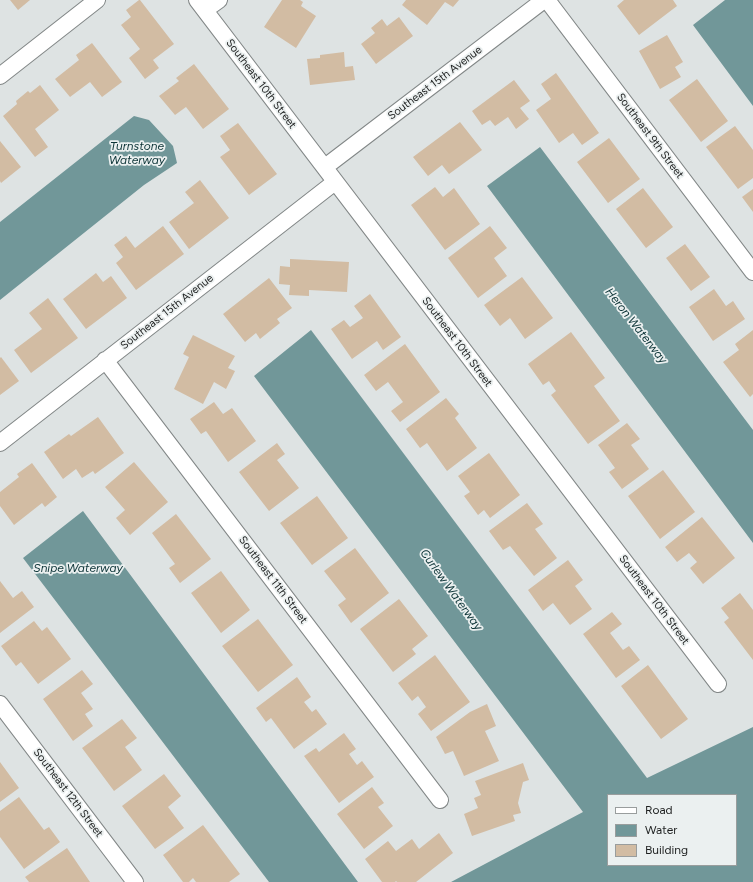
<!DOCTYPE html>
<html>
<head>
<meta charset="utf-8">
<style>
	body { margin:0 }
	#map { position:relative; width:753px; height:882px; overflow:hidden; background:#dee3e3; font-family:Figtree,sans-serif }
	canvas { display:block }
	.legend { position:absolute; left:607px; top:794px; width:130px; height:72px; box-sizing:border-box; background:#ebf0f0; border:1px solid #999d9d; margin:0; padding:5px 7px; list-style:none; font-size:12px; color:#1e2020 }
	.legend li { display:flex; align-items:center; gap:8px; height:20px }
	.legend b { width:20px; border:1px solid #999d9d }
</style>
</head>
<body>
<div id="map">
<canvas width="753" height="882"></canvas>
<ul class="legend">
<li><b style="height:5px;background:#fff"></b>Road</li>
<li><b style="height:11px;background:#719799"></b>Water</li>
<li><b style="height:11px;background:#d2bca3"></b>Building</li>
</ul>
</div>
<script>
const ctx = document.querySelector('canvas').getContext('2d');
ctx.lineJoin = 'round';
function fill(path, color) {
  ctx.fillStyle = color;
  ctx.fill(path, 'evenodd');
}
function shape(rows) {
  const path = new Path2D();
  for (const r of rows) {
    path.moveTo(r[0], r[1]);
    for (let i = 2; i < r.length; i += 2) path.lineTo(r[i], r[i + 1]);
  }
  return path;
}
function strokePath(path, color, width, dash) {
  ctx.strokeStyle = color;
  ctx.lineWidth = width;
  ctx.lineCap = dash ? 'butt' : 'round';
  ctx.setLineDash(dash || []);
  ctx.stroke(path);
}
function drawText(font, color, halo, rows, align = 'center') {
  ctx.font = font + ' Figtree,sans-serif';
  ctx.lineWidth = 3.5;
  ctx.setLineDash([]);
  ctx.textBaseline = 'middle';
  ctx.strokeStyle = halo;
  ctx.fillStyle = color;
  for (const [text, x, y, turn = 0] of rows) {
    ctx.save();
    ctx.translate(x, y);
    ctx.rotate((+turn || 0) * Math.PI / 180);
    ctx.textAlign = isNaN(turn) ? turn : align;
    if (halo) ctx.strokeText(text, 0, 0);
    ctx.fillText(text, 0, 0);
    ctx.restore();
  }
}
fill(shape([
	[725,0,753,0,753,106,693,25],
	[134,116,149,120,173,146,177,163,144,185,0,300,0,222],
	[540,147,753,430,753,543,487,186],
	[311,330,647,778,753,727,753,882,451,882,583,812,254,376],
	[608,795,736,795,736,865,608,865],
	[83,511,358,882,269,882,23,558]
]), '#719799');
fill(shape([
	[10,0,30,0,18,10],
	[139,0,140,0,174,44,153,60,159,68,145,79,129,58,140,49,121,25,131,17,126,10],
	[282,0,300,0,303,2,301,6,316,16,296,48,264,27],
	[406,0,459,0,453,7,445,2,427,25,402,5],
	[624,0,673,0,677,6,639,35,617,6],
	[399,17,413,36,376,64,361,44,375,33,371,28,382,19,387,26],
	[667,35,683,62,675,67,681,77,660,89,639,51],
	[92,43,122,82,102,97,90,82,70,97,55,79,79,60,76,55],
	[344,52,345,67,353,66,355,80,310,85,307,59,320,58,320,55],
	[194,64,229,109,203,129,186,107,175,115,159,96,179,81,176,78],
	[556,73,599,133,582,145,573,133,559,143,536,110,551,99,541,84],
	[697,79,728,121,701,142,669,100],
	[514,80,530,101,520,108,529,119,516,129,508,117,495,126,490,120,482,125,472,111],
	[40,85,59,110,35,129,48,147,35,157,3,116,17,104,16,101,28,91,30,93],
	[460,122,482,150,449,174,442,165,428,176,413,157],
	[238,123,277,174,249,195,220,157,230,150,220,136],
	[735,126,753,150,753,178,738,189,706,147],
	[609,138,640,179,608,203,577,162],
	[0,141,21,167,1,183,0,181],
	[200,180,229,218,189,249,169,222,194,203,185,192],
	[435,187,443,197,454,188,480,224,445,250,411,205],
	[643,188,673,227,646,248,616,209],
	[753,189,753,212,742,197],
	[163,226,184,254,136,290,116,263,123,257,114,245,126,236,135,248],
	[490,226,507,248,494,258,507,276,478,298,448,258],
	[685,244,710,277,691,291,666,258],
	[290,259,349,262,347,292,309,290,309,296,289,295,290,285,279,284,280,266,290,267],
	[96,273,103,282,111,276,127,298,86,329,63,299],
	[522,277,553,318,525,339,510,318,500,326,484,305],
	[269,278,292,308,277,319,280,323,260,339,256,333,245,342,223,314],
	[714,289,726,306,733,301,745,319,713,341,689,307],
	[370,294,401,337,383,350,377,341,352,359,331,329,344,320,350,327,363,318,354,306],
	[48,298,78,338,31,373,14,350,42,329,29,313],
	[753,330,753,394,750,397,723,362,739,350,735,344],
	[571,332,605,378,594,386,620,421,588,444,551,395,556,391,549,381,543,385,528,364],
	[193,335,235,356,228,368,235,371,226,389,214,382,203,404,174,389,189,357,183,354],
	[405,344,440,392,400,422,391,411,403,402,388,382,376,391,364,375],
	[1,357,19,381,0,395,0,358],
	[446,398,459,414,455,418,477,448,447,471,427,443,420,448,406,429],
	[214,402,223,414,232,408,256,441,228,462,206,431,201,434,190,419],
	[98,417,124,453,95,474,93,471,82,478,76,469,63,479,44,452,69,434,71,436],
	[627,423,640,439,631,445,649,469,622,489,609,472,615,468,598,445],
	[277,443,285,454,277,460,299,488,269,511,239,472],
	[489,453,520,495,490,518,484,510,478,515,464,496,470,492,458,476],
	[134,462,168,502,130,535,116,518,125,510,105,487],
	[32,463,57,497,45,507,42,503,14,525,0,506,0,492,19,477,17,474],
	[663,470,695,512,660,539,628,496],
	[317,496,348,538,312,565,280,523],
	[527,503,543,524,535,529,557,558,534,576,510,546,503,550,489,531],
	[176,514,211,559,180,583,169,568,175,564,152,533],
	[702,517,735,558,703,584,690,568,697,562,689,553,677,562,665,547],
	[355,548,389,593,351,623,338,605,346,599,324,571],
	[568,560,583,580,575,586,592,609,570,625,553,603,543,611,528,590],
	[221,571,250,610,221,633,191,593],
	[0,581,13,598,22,591,34,607,0,633],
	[740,593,753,610,753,660,724,622,729,618,721,608],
	[399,599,428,636,412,649,416,654,393,672,360,629],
	[612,612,622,624,610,633,623,650,629,646,640,660,616,678,583,634],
	[258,619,293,665,258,692,222,646],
	[34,621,42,631,47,627,71,659,38,684,21,662,16,666,1,646],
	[435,655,470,702,431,731,418,714,426,707,418,696,412,701,398,683],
	[648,665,688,719,661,739,621,686],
	[82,670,93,684,81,693,93,709,85,714,93,726,73,741,43,699],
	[297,677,311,697,304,702,312,712,316,709,327,724,294,749,271,718,266,722,256,708],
	[487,704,496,726,485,731,499,761,464,776,453,751,445,754,436,737,470,712],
	[122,719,137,738,125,747,142,770,114,791,82,748],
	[344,733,356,749,349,754,357,765,362,761,374,777,339,803,304,756,316,748,319,752],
	[0,762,19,788,0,802],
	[523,763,529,780,523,782,518,803,521,813,513,815,515,821,472,836,464,814,478,808,474,798,481,795,475,781],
	[164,774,181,796,168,807,184,828,155,849,122,806],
	[372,787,384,803,378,807,393,826,364,849,337,814],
	[19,797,44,830,49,827,60,842,24,869,0,837,0,811],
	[203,825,240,874,229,882,196,882,193,878,189,882,183,882,163,855],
	[439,833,453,853,416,882,397,882,396,881,395,882,382,882,365,859,388,841,396,851,412,839,419,849],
	[67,848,90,882,29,882,25,877]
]), '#d2bca3');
const street = shape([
	[197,0,718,684],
	[547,0,753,272],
	[205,10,219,0],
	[0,76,97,0],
	[325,167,544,0],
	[105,360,440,800],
	[0,443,335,182],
	[0,704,135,882]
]);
strokePath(street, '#828787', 18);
strokePath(street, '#fff', 16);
drawText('11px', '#1e2020', '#ebf0f0', [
	["Southeast 15th Avenue",435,83,-37],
	["Southeast 10th Street",261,84,53],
	["Southeast 9th Street",650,136,53],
	["Southeast 15th Avenue",167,312,-38],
	["Southeast 10th Street",457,342,53],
	["Southeast 11th Street",273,580,53],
	["Southeast 10th Street",654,600,53],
	["Southeast 12th Street",68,793,53]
]);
drawText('italic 12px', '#0b3336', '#ebf0f0', [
	["Turnstone",137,146],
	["Waterway",137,160],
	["Heron Waterway",636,326,52],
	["Snipe Waterway",78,568],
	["Curlew Waterway",451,590,54]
]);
</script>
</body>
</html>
